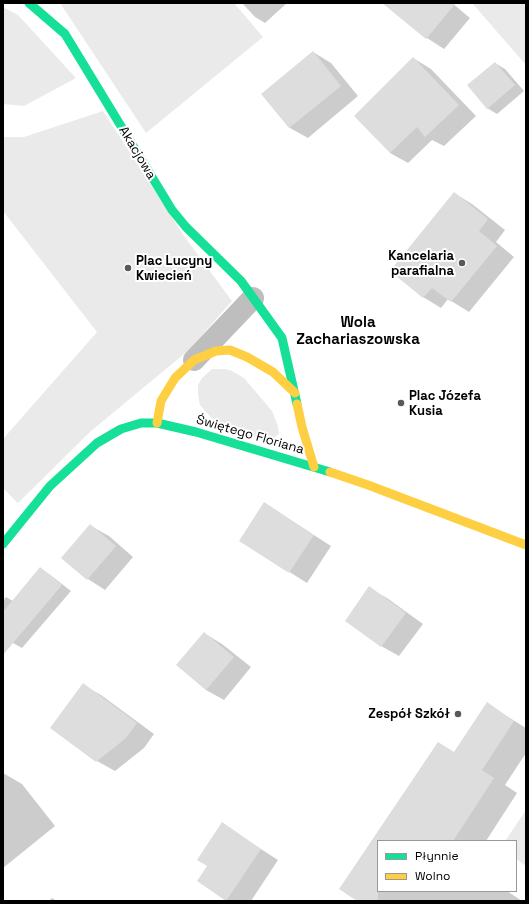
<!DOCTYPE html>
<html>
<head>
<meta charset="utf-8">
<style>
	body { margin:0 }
	#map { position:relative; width:529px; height:904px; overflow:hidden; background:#fff; font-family:"Space Grotesk",sans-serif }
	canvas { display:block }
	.frame { position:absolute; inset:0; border:4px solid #000; pointer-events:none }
	.legend { position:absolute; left:377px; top:840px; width:140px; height:52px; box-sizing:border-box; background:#fff; border:1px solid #999; margin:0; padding:5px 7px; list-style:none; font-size:12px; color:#000 }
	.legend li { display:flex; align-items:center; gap:8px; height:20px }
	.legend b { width:20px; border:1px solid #999 }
</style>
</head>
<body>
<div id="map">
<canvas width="529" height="904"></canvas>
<div class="frame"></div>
<ul class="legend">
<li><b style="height:5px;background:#16e098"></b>Płynnie</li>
<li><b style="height:5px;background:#ffcf43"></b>Wolno</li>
</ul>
</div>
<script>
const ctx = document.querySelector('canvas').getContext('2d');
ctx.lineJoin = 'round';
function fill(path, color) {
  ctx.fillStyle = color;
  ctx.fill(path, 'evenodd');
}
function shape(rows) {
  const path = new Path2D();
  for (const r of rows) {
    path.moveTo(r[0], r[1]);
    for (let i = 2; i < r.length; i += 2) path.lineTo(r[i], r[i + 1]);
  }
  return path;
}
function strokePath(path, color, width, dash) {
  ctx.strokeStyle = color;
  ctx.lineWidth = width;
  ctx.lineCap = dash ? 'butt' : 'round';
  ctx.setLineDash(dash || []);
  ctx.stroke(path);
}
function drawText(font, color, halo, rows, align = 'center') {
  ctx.font = font + ' "Space Grotesk",sans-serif';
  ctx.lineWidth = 4;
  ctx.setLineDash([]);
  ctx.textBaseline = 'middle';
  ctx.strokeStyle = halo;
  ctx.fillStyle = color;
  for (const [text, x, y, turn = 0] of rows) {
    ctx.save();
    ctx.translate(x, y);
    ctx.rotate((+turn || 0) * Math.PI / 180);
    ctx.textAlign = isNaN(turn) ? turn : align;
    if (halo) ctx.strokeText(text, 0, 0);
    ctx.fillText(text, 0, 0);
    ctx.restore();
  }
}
fill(shape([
	[60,3,234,3,263,37,146,133],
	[472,3,526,3,526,65],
	[3,7,18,15,76,78,24,106,3,104],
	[103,111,184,236,232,301,189,350,91,431,18,503,3,488,3,439,97,332,3,211,3,137,24,137],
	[212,369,224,369,230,370,244,378,272,411,278,426,279,434,272,439,266,439,241,434,218,424,207,413,200,405,198,395,198,385,202,378],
	[526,810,526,866,516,859,516,841,505,841]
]), '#eaeaea');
fill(shape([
	[242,3,287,3,265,23,255,17],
	[401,3,452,3,470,18,444,49,427,38],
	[313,52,331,63,358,96,308,138,290,128,262,94],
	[413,58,431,69,476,116,444,146,432,140,408,163,390,153],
	[495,63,505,69,524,91,497,114,487,108],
	[454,193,472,204,505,230,496,242,514,257,469,312,448,299,441,308,423,297],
	[264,503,331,546,307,583,240,541],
	[91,526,109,536,133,557,105,590,88,579,63,558],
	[40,568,49,574,71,591,22,648,13,643,3,634,3,601,6,597,13,601],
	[369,588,387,598,423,624,399,656,381,646],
	[204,633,222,644,251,667,224,700,206,690,177,665],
	[83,685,101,695,154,734,144,748,115,771,97,761],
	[487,704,526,728,526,753,505,785,517,793,486,841,378,841,378,891,507,891,522,901,359,901,340,889,438,743,455,753],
	[3,773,22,784,55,826,3,868],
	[222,824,278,860,251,901,228,901,198,881,208,866],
	[52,898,57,901,49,901]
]), '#0003');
fill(shape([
	[382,3,456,3,426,39],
	[313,51,341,86,289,128,261,94],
	[413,57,459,105,425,137,417,127,390,153,354,116],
	[495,62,515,85,487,109,467,85],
	[454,192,488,219,479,231,497,246,451,302,432,288,423,298,390,271],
	[264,502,314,535,289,573,239,541],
	[90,524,116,546,87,580,61,558],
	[40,567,62,585,3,655,3,612],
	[369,586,406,613,381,647,345,621],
	[204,632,234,657,206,690,176,665],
	[83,683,137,723,126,738,96,762,50,728],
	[487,702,514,721,482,770,494,778,453,841,378,841,378,901,357,901,339,889,438,742,454,752],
	[222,822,261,849,226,901,197,881,207,866,197,860]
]), '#ddd');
strokePath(shape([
	[194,360,253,298]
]), '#bebebe', 22);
strokePath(shape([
	[29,3,65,34,172,210,186,227,241,281,282,338,297,404],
	[3,544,50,486,97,443,121,429,141,423,157,423,196,432,330,472]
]), '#16e098', 9);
strokePath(shape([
	[297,404,302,427,314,467],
	[157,423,161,401,175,378,194,360,216,351,230,350,247,357,273,372,295,393],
	[330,472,368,485,526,545]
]), '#ffcf43', 9);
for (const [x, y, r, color] of [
	[462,263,4,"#595959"],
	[128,268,4,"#595959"],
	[401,403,4,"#595959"],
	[458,714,4,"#595959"]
]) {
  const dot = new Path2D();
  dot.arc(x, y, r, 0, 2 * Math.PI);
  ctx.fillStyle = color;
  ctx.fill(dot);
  strokePath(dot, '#fff', 1.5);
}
drawText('13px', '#000', '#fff', [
	["Akacjowa",137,153,59],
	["Świętego Floriana",250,435,16]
]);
drawText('bold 13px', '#000', '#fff', [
	["Kancelaria",454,256],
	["parafialna",454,271],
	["Plac Lucyny",136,261,"left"],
	["Kwiecień",136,276,"left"],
	["Plac Józefa",409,396,"left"],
	["Kusia",409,411,"left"],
	["Zespół Szkół",450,714]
], 'right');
drawText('bold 15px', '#000', '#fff', [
	["Wola",358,323],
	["Zachariaszowska",358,340]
]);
</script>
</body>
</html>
